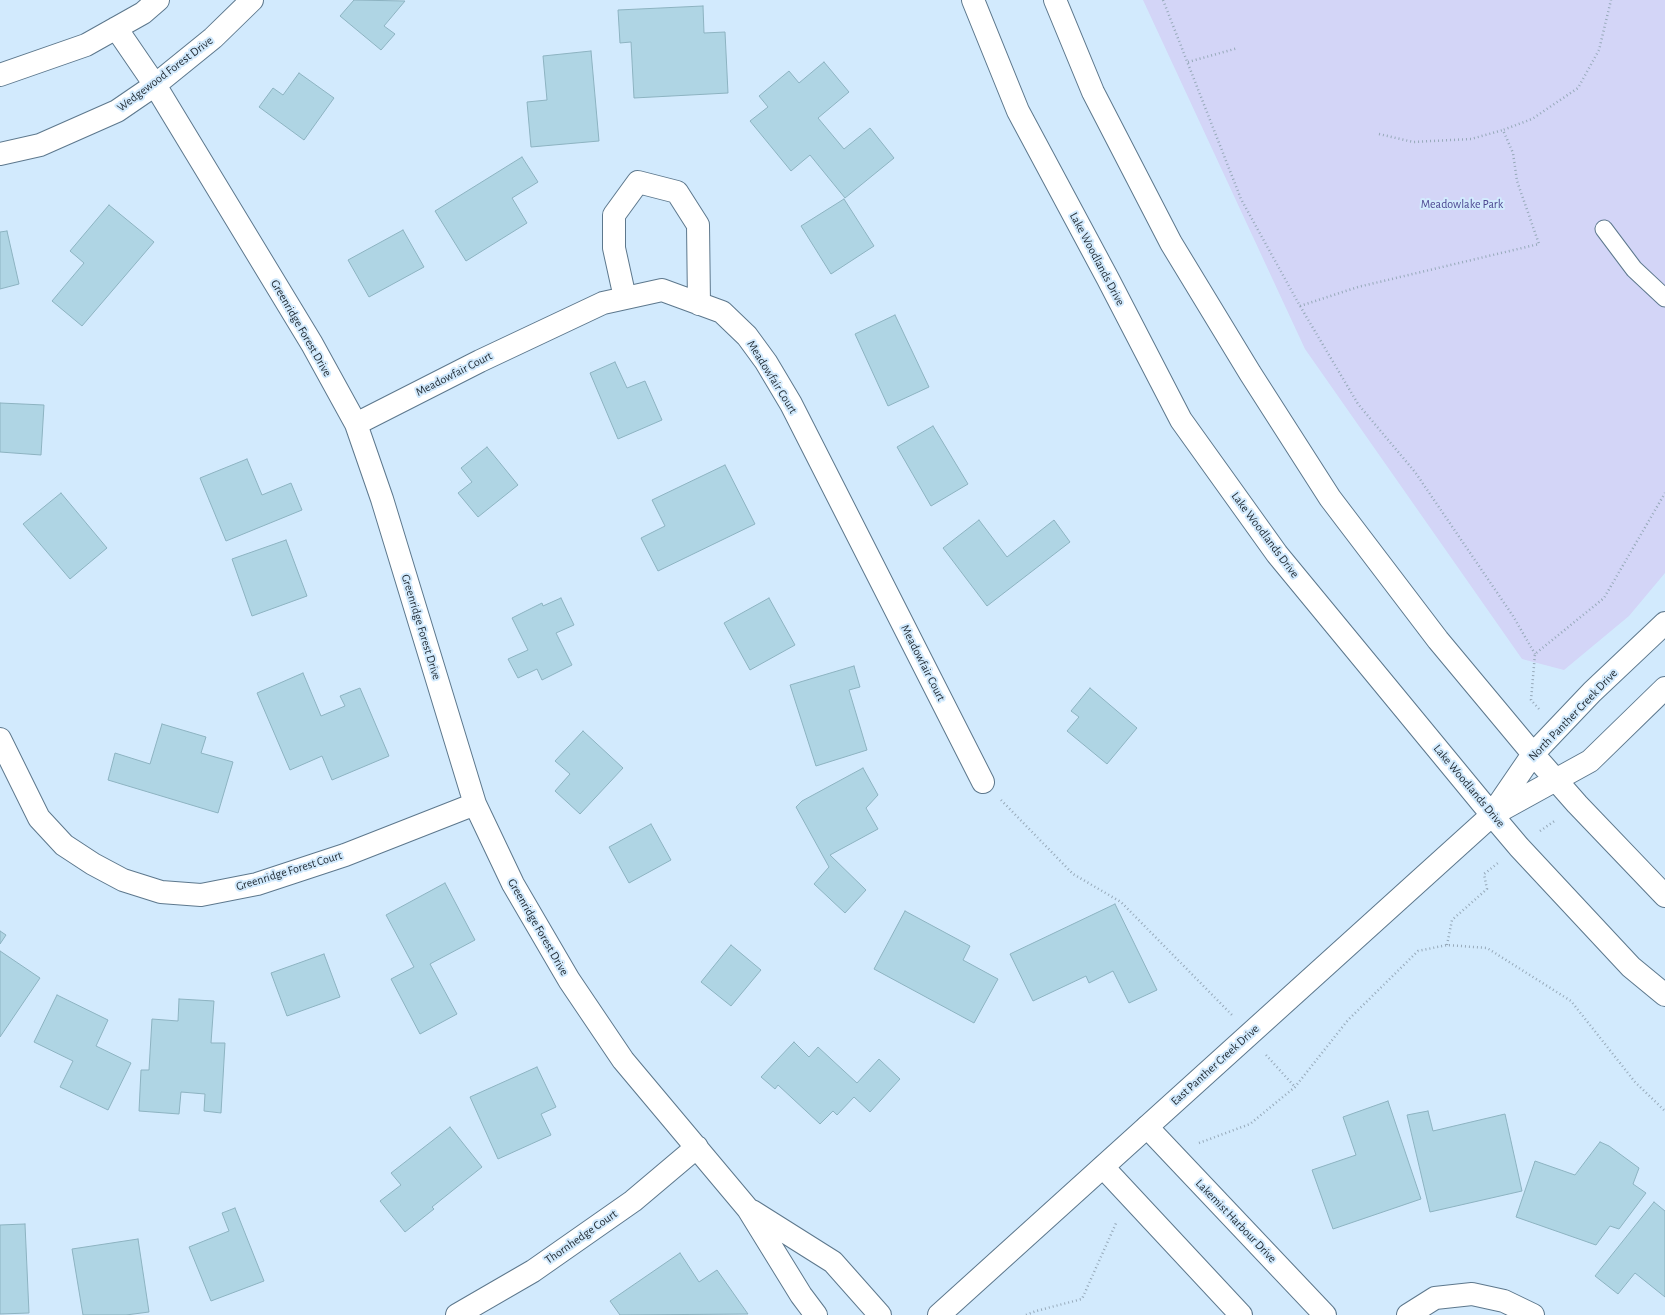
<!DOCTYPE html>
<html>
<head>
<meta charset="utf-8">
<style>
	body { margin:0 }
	canvas { display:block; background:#d2eafd }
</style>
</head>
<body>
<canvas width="1665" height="1315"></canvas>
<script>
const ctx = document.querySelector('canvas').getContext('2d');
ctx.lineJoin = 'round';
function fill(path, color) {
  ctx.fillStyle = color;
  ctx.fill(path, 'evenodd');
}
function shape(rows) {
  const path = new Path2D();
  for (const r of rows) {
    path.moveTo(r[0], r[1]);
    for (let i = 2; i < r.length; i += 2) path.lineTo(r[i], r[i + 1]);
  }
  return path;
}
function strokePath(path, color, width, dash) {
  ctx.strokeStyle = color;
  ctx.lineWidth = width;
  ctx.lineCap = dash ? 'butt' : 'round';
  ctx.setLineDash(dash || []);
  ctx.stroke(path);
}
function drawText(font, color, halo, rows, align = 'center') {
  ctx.font = font + ' "Alegreya Sans",sans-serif';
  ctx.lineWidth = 4;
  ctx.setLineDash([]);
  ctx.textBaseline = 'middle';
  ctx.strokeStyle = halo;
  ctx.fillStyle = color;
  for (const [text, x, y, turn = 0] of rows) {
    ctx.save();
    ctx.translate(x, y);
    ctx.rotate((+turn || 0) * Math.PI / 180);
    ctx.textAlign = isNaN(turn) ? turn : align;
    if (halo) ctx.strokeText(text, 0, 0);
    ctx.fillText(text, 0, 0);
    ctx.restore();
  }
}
fill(shape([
	[1143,0,1665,0,1665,573,1629,616,1564,670,1522,659,1305,349]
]), '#d3d5f7');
const building = shape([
	[354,0,405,1,384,26,395,34,381,50,340,16,354,0],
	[703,6,704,33,725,32,728,93,634,98,631,42,620,43,618,10,703,6],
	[591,51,599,141,531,147,527,102,547,100,543,56,591,51],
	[824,62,849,92,818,118,844,149,870,128,894,158,845,198,810,155,791,171,750,121,768,107,759,96,789,71,799,83,824,62],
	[299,73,334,98,304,140,259,107,273,88,283,95,299,73],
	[522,157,538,182,512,198,527,223,466,261,435,211,522,157],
	[844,199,874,246,831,274,801,226,844,199],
	[109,205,154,242,82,326,52,301,84,263,70,251,109,205],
	[403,230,424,267,369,297,348,260,403,230],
	[7,231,19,284,0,289,0,232,7,231],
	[895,315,929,387,888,406,855,334,895,315],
	[615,362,627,388,645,381,662,420,618,439,590,373,615,362],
	[0,403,44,405,41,455,0,452,0,403],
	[933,426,968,484,931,506,897,447,933,426],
	[487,447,518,485,478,517,458,493,472,482,461,468,487,447],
	[247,459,262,495,291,483,302,510,226,541,200,478,247,459],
	[725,465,755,524,658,571,641,538,665,526,652,500,725,465],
	[61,493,107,548,70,579,23,524,61,493],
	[979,520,1007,557,1054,520,1070,542,987,606,943,548,979,520],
	[286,540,307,596,252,616,232,559,286,540],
	[561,598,574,625,556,633,572,665,542,680,537,669,518,678,508,659,528,650,512,618,542,603,543,606,561,598],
	[769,598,795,645,750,670,724,623,769,598],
	[854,666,860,687,849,690,867,750,816,766,790,685,854,666],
	[303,673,321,716,345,706,340,696,360,688,389,756,332,780,322,756,290,770,257,693,303,673],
	[1090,688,1137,728,1107,764,1067,731,1079,717,1071,711,1090,688],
	[162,724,206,737,201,753,233,762,218,813,108,780,115,753,150,764,162,724],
	[583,731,623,768,580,814,555,791,570,774,555,761,583,731],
	[863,768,878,795,866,808,878,829,830,855,866,890,845,913,814,884,829,867,796,807,802,801,863,768],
	[651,824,671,860,629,883,609,847,651,824],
	[445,883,475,940,430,964,457,1014,420,1034,391,979,414,967,386,915,445,883],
	[1115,904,1157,990,1129,1003,1113,971,1089,983,1086,976,1033,1001,1010,954,1115,904],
	[905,911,970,946,963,960,998,979,974,1023,874,969,905,911],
	[0,931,6,935,0,944,0,931],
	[731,945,761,970,731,1006,701,982,731,945],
	[0,951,40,978,0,1037,0,951],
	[324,954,340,997,287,1016,271,973,324,954],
	[57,995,108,1020,96,1046,131,1063,108,1110,60,1087,73,1061,34,1042,57,995],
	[179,999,214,1001,211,1043,225,1043,221,1113,204,1111,205,1094,181,1092,179,1114,139,1111,141,1070,149,1070,152,1019,178,1021,179,999],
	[794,1042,809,1057,818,1047,857,1083,879,1059,900,1079,870,1112,854,1097,837,1115,833,1111,820,1124,778,1085,775,1089,761,1077,794,1042],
	[537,1067,556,1107,541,1114,551,1135,498,1159,470,1097,537,1067],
	[1388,1101,1421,1199,1333,1229,1312,1170,1356,1155,1343,1117,1388,1101],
	[1428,1111,1433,1131,1505,1114,1522,1191,1430,1212,1407,1115,1428,1111],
	[450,1127,482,1167,432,1207,434,1209,405,1232,380,1201,401,1185,391,1173,450,1127],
	[1600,1142,1609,1146,1639,1168,1633,1184,1646,1193,1619,1229,1610,1226,1596,1245,1516,1217,1535,1161,1575,1175,1600,1142],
	[1654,1202,1665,1211,1665,1297,1635,1273,1618,1294,1595,1276,1654,1202],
	[235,1208,264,1281,211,1301,189,1247,229,1231,222,1213,235,1208],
	[25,1224,29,1313,0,1314,0,1225,25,1224],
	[138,1239,149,1312,126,1315,83,1315,72,1249,138,1239],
	[680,1253,699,1282,717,1270,748,1314,620,1315,610,1301,680,1253]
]);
fill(building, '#afd5e4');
strokePath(building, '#8db3c1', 1);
const lane = shape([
	[1604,229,1634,269,1665,298]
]);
const street = shape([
	[116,28,155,85,312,344,356,424,382,499,475,804,513,884,569,980,623,1060,748,1209,801,1295,816,1315],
	[0,75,86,45,143,13,158,0],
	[0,154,40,145,117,111,155,85,213,38,252,0],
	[625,298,614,248,614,215,638,182,677,192,698,225,699,304],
	[356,424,480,361,603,303,662,290,722,312,747,336,766,362,791,404,983,782],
	[0,739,39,818,64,845,93,864,123,880,161,892,201,895,257,884,345,855,475,804],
	[1147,1127,1325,1315],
	[1103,1167,1241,1315],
	[752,1211,833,1262,880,1315],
	[457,1315,533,1271,633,1201,697,1147],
	[1408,1315,1435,1298,1472,1294,1504,1301,1533,1315]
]);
const secondary = shape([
	[973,0,1018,111,1108,279,1181,420,1277,554,1492,815,1519,847,1631,967,1665,995],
	[1055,0,1093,92,1171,243,1250,373,1330,498,1438,640,1533,754,1577,804,1665,896],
	[1494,811,1533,754,1592,692,1665,623],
	[939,1315,1492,815,1590,761,1665,688]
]);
strokePath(lane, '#5d788d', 19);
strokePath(street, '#5d788d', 24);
strokePath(secondary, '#5d788d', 24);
strokePath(shape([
	[1163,0,1241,199,1300,306,1358,404,1415,472,1513,616,1535,654],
	[1188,62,1238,48],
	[1379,134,1413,142,1471,139,1503,130],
	[1300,306,1358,287,1539,244,1517,181,1513,153,1503,130,1532,119,1578,88,1599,50,1611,0],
	[1539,709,1531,700,1535,654,1604,598,1665,493],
	[1001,800,1073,874,1121,902,1232,1015],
	[1540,831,1556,820],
	[1447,945,1452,920,1487,889,1484,874,1498,863],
	[1266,1055,1295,1087],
	[1199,1143,1250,1124,1295,1087,1348,1020,1418,951,1447,945,1487,948,1571,1001,1635,1082,1665,1111],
	[1026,1315,1036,1311,1082,1299,1117,1221]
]), '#96a9b9', 2.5, [1, 3]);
strokePath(lane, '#fff', 17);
strokePath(street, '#fff', 22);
strokePath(secondary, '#fff', 22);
drawText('12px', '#232e37', '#d2eafd', [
	["Wedgewood Forest Drive",165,74,-37],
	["Lake Woodlands Drive",1097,259,62],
	["Greenridge Forest Drive",301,328,60],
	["Meadowfair Court",454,374,-27],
	["Meadowfair Court",772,377,58],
	["Lake Woodlands Drive",1265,535,53],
	["Greenridge Forest Drive",421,627,73],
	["Meadowfair Court",923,663,63],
	["North Panther Creek Drive",1573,715,-46],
	["Lake Woodlands Drive",1469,786,50],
	["Greenridge Forest Court",289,871,-17],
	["Greenridge Forest Drive",538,927,60],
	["East Panther Creek Drive",1215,1065,-42],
	["Lakemist Harbour Drive",1236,1221,46],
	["Thornhedge Court",581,1237,-35]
]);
drawText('12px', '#4b4690', '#d2eafd', [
	["Meadowlake Park",1462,204]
]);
</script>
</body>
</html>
